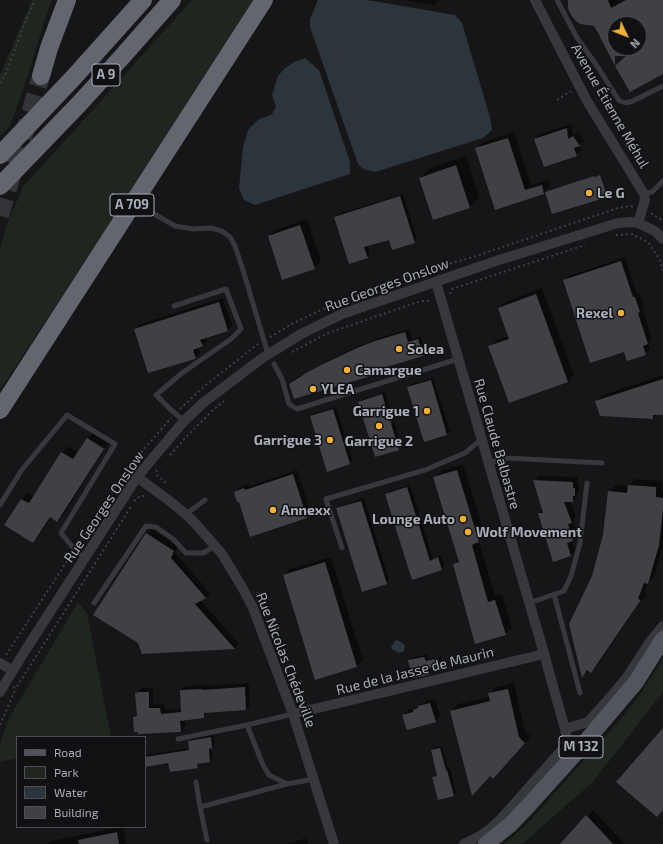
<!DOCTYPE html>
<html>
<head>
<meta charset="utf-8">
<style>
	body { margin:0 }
	#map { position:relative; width:663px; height:844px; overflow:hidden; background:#161618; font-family:"Exo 2",sans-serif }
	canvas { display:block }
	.legend { position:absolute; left:16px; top:736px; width:130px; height:92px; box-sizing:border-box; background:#111113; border:1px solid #4d4f55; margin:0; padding:5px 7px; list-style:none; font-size:12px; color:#a8adb8 }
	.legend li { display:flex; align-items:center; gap:8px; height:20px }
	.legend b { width:20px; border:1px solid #4d4f55 }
	.north { position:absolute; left:607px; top:16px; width:40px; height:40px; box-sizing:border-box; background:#111113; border:1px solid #4d4f55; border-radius:50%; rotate:133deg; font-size:11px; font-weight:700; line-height:16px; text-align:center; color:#a8adb8 }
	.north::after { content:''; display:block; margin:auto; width:14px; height:18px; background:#f2b134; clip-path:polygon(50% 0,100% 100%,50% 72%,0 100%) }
</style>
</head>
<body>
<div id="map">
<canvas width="663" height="844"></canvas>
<ul class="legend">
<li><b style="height:5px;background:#53555c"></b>Road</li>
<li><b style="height:11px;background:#1e261f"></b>Park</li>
<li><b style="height:11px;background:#2c353c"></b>Water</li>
<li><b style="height:11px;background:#404145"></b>Building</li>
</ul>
<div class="north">N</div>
</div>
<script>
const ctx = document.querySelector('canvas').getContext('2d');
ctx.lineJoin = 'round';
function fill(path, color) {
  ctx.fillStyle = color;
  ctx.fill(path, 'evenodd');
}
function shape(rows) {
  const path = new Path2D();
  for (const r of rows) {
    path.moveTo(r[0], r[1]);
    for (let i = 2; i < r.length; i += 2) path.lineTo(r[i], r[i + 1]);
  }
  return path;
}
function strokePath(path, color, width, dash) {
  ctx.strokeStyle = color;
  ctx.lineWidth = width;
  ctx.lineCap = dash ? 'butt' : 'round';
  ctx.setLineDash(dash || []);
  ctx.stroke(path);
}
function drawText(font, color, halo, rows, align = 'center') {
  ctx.font = font + ' "Exo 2",sans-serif';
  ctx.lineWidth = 3;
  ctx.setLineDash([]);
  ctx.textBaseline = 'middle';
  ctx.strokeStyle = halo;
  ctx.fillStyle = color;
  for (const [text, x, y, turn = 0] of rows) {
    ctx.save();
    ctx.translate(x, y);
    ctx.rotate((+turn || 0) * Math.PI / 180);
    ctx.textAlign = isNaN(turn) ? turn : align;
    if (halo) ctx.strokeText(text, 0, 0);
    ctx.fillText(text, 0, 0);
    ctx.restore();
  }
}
fill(shape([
	[32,0,52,0,49,7,27,78,10,126,0,136,0,75],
	[192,0,253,0,120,209,0,390,0,250,6,226,23,187],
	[78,602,87,613,111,737,17,737,17,758,0,762,0,744,8,720],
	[663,659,663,692,592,783,522,844,504,844,525,826,619,721,639,696]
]), '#1e261f');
fill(shape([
	[318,0,367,0,455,15,462,23,490,117,492,130,483,138,375,172,363,169,358,164,310,27,310,19],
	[305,58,319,70,350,162,350,174,255,205,244,200,239,188,243,147,248,130,258,120,272,114,276,107,272,95,278,76,284,69,294,62],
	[397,640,404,644,405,646,404,651,399,653,392,649,391,647,395,641]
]), '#2c353c');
fill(shape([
	[405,0,439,0,434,5],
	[570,0,617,0,618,2,622,0,663,0,663,73,628,55,610,55,594,25],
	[615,24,639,24,639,48,615,48],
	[572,124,573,135,578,132,584,141,579,146,581,150,576,155,536,139,540,134],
	[514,132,531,185,548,180,550,186,544,193,496,208,476,149,483,142],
	[466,156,479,197,470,207,434,219,420,178,430,168],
	[601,175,607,193,606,195,601,198,552,213,546,191,595,176,596,177],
	[403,194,417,239,414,242,390,238,367,245,370,254,367,257,335,217,338,214],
	[307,219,321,261,314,268,269,236,275,230],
	[625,257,637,293,639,293,644,307,642,308,652,339,648,343,650,349,645,354,625,351,564,280,569,276],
	[542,288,574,375,568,381,490,347,496,340,509,336,499,308,505,302],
	[223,298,232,325,228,330,206,337,207,341,202,345,198,347,200,353,194,358,135,329,140,324],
	[409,329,412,339,421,337,426,351,422,355,386,366,387,368,384,371,290,384,293,380,327,361,352,349,379,338],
	[663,375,663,414,657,414,653,418,596,401,603,395],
	[433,378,450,431,447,434,408,387,411,384],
	[385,392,401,446,398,449,360,402,363,399],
	[336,407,353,460,350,463,311,416,314,413],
	[94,432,110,442,106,448,88,438],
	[88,439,104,450,64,514,57,521,51,517,39,536,32,542,5,525,22,499,28,493,34,497,62,453,69,446,78,453],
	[463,464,485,535,479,541,495,596,502,594,512,628,505,634,454,565,459,559,434,478,441,471],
	[297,470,311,512,307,517,239,500,235,492,240,487,249,484,250,486],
	[539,476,578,477,577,483,579,484,579,490,577,493,577,497,572,501,570,501,576,517,573,520,578,535,572,540,575,551,570,555,554,560,539,513,543,509,534,481],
	[635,479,662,481,662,491,663,491,663,545,654,577,647,584,644,593,647,594,633,612,598,665,591,672,589,670,583,676,593,577,604,535,609,491,616,485,629,486],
	[410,485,433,559,441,555,444,566,442,569,413,578,387,494,390,491],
	[364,498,389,580,386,583,337,509,340,506],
	[151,529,178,546,175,553,210,593,205,598,200,600,239,644,235,648,143,653,147,534],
	[331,557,363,660,357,666,284,576,290,569],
	[427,654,428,659,441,656,442,662,439,665,430,667,431,671,428,674,409,661,412,658],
	[249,683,250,705,246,709,208,712,204,717,185,719,185,726,181,731,134,717,138,714,136,693,142,688,153,688,153,705,164,704,165,710,181,709,181,690,185,686,206,685,206,686],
	[514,683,525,731,531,736,500,771,490,775,452,711,458,704,490,697,489,694,496,687],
	[435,699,440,716,436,721,408,729,404,715,408,710,416,708,424,702],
	[214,735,215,744,211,748,213,758,210,761,200,763,197,767,169,762,145,766,145,755,190,748,189,741,192,738],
	[442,746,448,768,450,768,456,793,454,796,433,777,438,774,432,750,435,747],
	[593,810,625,844,562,844],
	[121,827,123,827,126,844,48,844,51,841],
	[306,838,308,844,287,844]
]), '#0007');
fill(shape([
	[568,0,608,0,611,8,626,0,663,0,663,74,630,92,615,66,626,56,615,56,615,66,600,37,600,36,594,26,580,24,576,21,571,15,568,8],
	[615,24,639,24,639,48,615,48],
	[567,128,568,139,573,136,580,146,574,148,577,156,544,167,534,139],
	[508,138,525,190,542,185,544,194,495,210,475,148],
	[456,165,470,208,433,220,419,178],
	[600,175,607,195,601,197,601,199,552,214,545,192,594,176,595,177],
	[400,196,415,243,392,250,389,240,364,247,368,258,349,264,334,217],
	[300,225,315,269,282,280,268,236],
	[621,261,633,297,635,297,640,312,638,313,648,344,643,346,646,355,627,361,624,352,590,363,563,280],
	[536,294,568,382,509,403,488,346,509,339,498,308],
	[219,302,228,331,200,340,203,346,193,350,196,359,195,359,148,373,134,329],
	[405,332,408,342,418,339,423,356,383,368,384,372,294,399,289,384,306,373,323,364,357,348,375,341],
	[663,379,663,415,653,415,653,419,600,416,595,401],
	[431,380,447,435,424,442,407,387],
	[382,394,399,450,375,457,358,402],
	[333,409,350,464,327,472,310,416],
	[87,438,104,449,57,522,50,517,33,543,4,525,21,499,29,503,61,452,73,459],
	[457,470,479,542,472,545,488,602,495,600,506,635,475,644,453,564,459,562,433,477],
	[293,474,307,518,250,537,239,502,237,502,234,492,244,488,245,490],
	[533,480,573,482,573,488,575,488,575,496,573,496,573,502,564,502,572,523,568,524,573,541,567,543,571,556,553,562,538,513,543,513],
	[628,485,656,487,656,497,663,498,663,509,659,545,648,584,644,583,638,599,641,600,627,620,591,673,587,670,582,678,569,624,592,576,603,535,608,491,627,493],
	[407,487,430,561,438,557,442,570,412,580,385,494],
	[361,501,387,584,362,592,336,508],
	[146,533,174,551,171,558,206,598,195,604,235,649,142,654,138,643,93,615],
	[325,562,357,667,315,680,283,575],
	[424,657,426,661,438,658,440,666,427,669,429,675,414,678,411,668,410,668,408,660],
	[245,687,246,710,204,713,204,718,180,721,181,732,138,734,138,732,134,732,133,717,137,716,135,693,137,693,137,692,149,692,149,708,160,708,161,714,181,712,180,690,202,689,202,690],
	[508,689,519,737,525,743,493,779,490,776,472,796,450,711,490,701,488,693],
	[430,703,436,722,407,730,402,715,413,712,413,710,418,708,418,706],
	[663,728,663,810,657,817,616,782],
	[211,737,212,748,209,749,210,762,197,764,198,768,170,772,168,763,145,767,145,757,189,750,188,741],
	[440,748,446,770,447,770,454,796,438,800,432,777,437,776,431,750],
	[586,815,603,833,613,844,560,844],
	[117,832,119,844,79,844,78,840]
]), '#404145');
strokePath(shape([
	[0,216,41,76]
]), '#333438', 18, [18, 9]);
strokePath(shape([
	[0,83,6,73,26,20,35,0],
	[557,100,571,91],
	[651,213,663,221],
	[616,235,632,234,648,242,660,260,663,271],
	[450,294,452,289,585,245],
	[270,337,290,325,329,306,370,290,414,274,473,257,618,208,631,206,634,207],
	[292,352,328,333,421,301,430,301,431,303],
	[180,409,207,384,258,344],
	[170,455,187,436,212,411,224,401],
	[157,470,156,472,157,475,165,482,164,485],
	[134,501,140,496,146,496],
	[79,543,126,470,171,418],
	[6,655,71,555],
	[13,687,16,688,132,505],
	[0,725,16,688]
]), '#3d3f44', 2, [2, 3]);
strokePath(shape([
	[557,0,576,36,599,69,618,99,620,101,626,103,633,101,663,86],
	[644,194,652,192,663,181],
	[154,214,175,226,193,229,211,228,222,231,230,237,235,246,243,270,268,354],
	[174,306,226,289,241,329,231,339,182,373,156,395,170,409,184,421],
	[274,364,282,379,289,404,297,409,458,359],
	[489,463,506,458,602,463],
	[0,505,21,471,67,415,115,444,61,533,75,550,85,558],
	[186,514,205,500],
	[342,548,326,499,425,470,465,453,482,439],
	[554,594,580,693],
	[94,603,146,526,156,527,173,539,186,553,203,553,215,546],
	[529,603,564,591,571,576,580,543,587,483],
	[247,725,263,765,269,775,287,784,314,779],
	[178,739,247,725,293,714],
	[196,782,200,807,287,784],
	[200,807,207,840]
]), '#37383d', 5);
strokePath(shape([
	[535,0,587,101,630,171,644,194,645,200,638,223],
	[436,282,541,643,565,729,568,743,500,820,490,829,480,836,464,844],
	[137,477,171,502,190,518,202,531,222,554,242,587,253,608,293,714,334,844],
	[0,663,13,671],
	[0,692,23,654,137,477,184,421,203,403,261,359,301,334,342,314,496,261,618,223,631,222,638,223,655,231,663,239],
	[293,714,544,654],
	[565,729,588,722,614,693,630,673,649,643,663,626]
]), '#37383d', 10);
strokePath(shape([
	[486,844,510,825,529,805,576,753,636,682,663,639]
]), '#53555c', 16);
strokePath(shape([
	[41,76,49,48,67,0],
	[0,155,74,77,143,0],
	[0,186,79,104,121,58,172,0],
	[0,410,264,0]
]), '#63666e', 18);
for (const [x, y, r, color] of [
	[589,193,4,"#f2b134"],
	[621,313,4,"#f2b134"],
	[399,349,4,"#f2b134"],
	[347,370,4,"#f2b134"],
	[313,389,4,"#f2b134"],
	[427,411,4,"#f2b134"],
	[379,426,4,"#f2b134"],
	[330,440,4,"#f2b134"],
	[273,510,4,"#f2b134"],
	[463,519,4,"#f2b134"],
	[468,532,4,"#f2b134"]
]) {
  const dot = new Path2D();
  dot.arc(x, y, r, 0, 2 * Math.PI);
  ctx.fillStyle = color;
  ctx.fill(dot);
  strokePath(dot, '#111113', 1.5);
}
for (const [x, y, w] of [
	[106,75,28],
	[132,205,44],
	[581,747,44]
]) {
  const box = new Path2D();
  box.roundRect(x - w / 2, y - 11, w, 22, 3);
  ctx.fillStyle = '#111113';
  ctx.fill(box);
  strokePath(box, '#a8adb8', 1);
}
drawText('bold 13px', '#a8adb8', null, [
	["A 9",106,75],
	["A 709",132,205],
	["M 132",581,747]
]);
drawText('14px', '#a8adb8', '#111113', [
	["Avenue Étienne Méhul",610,106,60],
	["Rue Georges Onslow",387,285,-20],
	["Rue Claude Balbastre",497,444,74],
	["Rue Georges Onslow",104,507,-56],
	["Rue Nicolas Chédeville",286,660,69],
	["Rue de la Jasse de Maurin",415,671,-14]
]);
drawText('bold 14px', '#a8adb8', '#111113', [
	["Le G",597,193],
	["Rexel",613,313,"right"],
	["Solea",407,349],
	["Camargue",355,370],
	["YLEA",321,389],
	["Garrigue 1",419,411,"right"],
	["Garrigue 3",322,440,"right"],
	["Garrigue 2",379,441,"center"],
	["Annexx",281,510],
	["Lounge Auto",455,519,"right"],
	["Wolf Movement",476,532]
], 'left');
</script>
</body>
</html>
